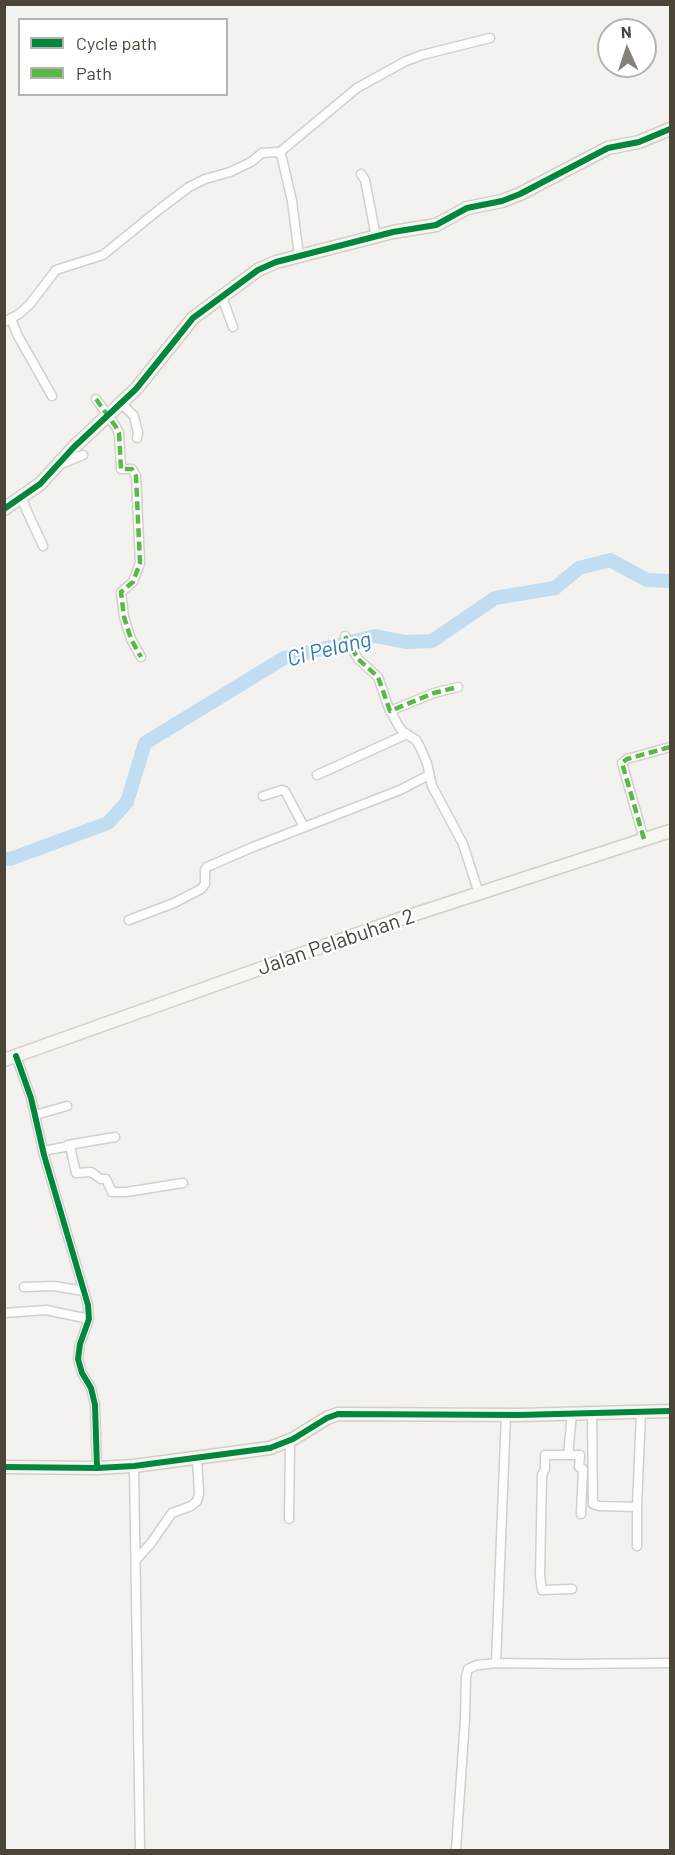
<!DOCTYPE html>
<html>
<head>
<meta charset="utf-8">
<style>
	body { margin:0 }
	#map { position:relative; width:675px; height:1855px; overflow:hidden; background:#f4f2ee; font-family:Barlow,sans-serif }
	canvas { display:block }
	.frame { position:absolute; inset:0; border:6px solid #4b4439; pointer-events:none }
	.legend { position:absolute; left:18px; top:18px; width:210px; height:78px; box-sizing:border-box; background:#fff; border:2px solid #b7b4b0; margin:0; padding:8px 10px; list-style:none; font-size:18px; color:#4b4439 }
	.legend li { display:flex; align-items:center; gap:12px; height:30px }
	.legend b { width:30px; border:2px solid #b7b4b0 }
	.north { position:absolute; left:597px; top:18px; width:60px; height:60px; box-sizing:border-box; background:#fff; border:2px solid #b7b4b0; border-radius:50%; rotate:357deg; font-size:16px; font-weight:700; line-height:24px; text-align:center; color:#4b4439 }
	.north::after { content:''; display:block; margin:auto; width:21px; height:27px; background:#868178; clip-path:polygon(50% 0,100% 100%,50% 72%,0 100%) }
</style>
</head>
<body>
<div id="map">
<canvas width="675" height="1855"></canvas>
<div class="frame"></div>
<ul class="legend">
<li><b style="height:8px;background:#00873e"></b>Cycle path</li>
<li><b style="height:8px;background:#58b947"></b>Path</li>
</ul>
<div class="north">N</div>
</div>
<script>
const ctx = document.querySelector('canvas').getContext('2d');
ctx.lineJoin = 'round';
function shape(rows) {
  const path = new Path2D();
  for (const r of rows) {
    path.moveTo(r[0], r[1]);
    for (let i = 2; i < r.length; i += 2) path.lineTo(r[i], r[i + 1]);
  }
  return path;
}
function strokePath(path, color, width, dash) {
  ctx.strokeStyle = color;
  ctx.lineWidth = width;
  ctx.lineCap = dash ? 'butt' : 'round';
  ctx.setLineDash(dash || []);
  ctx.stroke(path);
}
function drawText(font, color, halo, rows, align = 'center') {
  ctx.font = font + ' Barlow,sans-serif';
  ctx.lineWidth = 4.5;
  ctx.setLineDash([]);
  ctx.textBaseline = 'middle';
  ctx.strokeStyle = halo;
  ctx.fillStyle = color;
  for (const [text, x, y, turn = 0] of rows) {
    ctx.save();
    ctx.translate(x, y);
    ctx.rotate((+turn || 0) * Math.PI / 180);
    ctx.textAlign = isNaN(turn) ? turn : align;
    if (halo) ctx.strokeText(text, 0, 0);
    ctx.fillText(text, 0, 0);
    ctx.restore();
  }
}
strokePath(shape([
	[4,859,10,859,108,823,127,802,145,743,284,658,375,636,405,642,432,641,495,598,555,588,579,568,610,560,647,580,670,581]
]), '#c0ddf1', 14);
const street = shape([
	[280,152,357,88,406,61,422,55,490,38],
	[361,174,365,180,376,237],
	[222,297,233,327],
	[11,319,18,336,52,396],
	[4,322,19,314,30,304,56,270,103,255,161,208,189,187,205,179,230,172,251,162,262,153,276,152,281,154,292,201,299,256],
	[96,399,116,427,119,433,121,469,132,469,136,476,140,563,133,582,121,592,124,617,131,639,141,657],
	[121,403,134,416,138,433,137,438],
	[59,465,83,455],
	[21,498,43,546],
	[345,636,358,659,378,677,388,706,398,725,403,732,416,740,420,747,427,763,432,786,463,844,479,894],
	[390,711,434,693,458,687],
	[317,775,407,734],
	[263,796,282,790,285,791,304,827],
	[644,839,622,763,627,759,670,747],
	[129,920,174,903,201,889,205,884,205,870,207,867,253,847,400,790,429,775],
	[16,1056,31,1098,44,1155,88,1305,89,1319,80,1344,78,1359,82,1373,91,1388,95,1405,97,1468],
	[35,1115,67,1106],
	[68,1145,115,1137],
	[43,1151,70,1146,76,1173,91,1172,101,1179,106,1179,112,1192,126,1192,183,1183],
	[24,1287,54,1286,84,1291],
	[4,1313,46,1310,89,1319],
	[572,1413,568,1455,580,1455,579,1467,583,1469,581,1514],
	[592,1413,593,1504,599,1506,637,1507],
	[568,1455,545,1455,545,1469,542,1475,540,1576,542,1590,572,1589],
	[134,1466,140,1850],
	[289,1519,290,1441],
	[637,1546,637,1507,641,1412],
	[136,1560,151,1543,172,1513,191,1506,197,1501,199,1494,197,1457],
	[496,1663,506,1415],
	[456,1850,465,1719,466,1677,468,1669,477,1665,496,1663,570,1664,670,1663]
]);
const secondary = shape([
	[4,509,40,484,74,447,136,389,193,318,258,270,276,262,393,232,436,225,467,208,502,201,520,194,608,148,639,142,670,129],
	[4,1060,391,922,670,831],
	[4,1467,97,1468,134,1466,270,1448,293,1439,327,1418,338,1414,519,1415,670,1411]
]);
strokePath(street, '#d2d0cb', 11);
strokePath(secondary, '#d3cfc5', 15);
strokePath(street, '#fdfdfc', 8);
strokePath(secondary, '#f7f6f1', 12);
strokePath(shape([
	[96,399,116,427,119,433,121,469,132,469,136,476,140,563,133,582,121,592,124,617,131,639,141,657],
	[345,636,358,659,378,677,390,711,434,693,458,687],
	[644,839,622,763,627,759,670,747]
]), '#58b947', 4.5, [9, 4.5]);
strokePath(shape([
	[4,509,40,484,74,447,136,389,193,318,258,270,276,262,393,232,436,225,467,208,502,201,520,194,608,148,639,142,670,129],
	[16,1056,31,1098,44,1155,88,1305,89,1319,80,1344,78,1359,82,1373,91,1388,95,1405,97,1468],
	[4,1467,97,1468,134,1466,270,1448,293,1439,327,1418,338,1414,519,1415,670,1411]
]), '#00873e', 6);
drawText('21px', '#4b4439', '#fff', [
	["Jalan Pelabuhan 2",336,942,-19]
]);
drawText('italic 22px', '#2e7ab2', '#fff', [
	["Ci Pelang",329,649,-14]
]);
</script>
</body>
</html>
